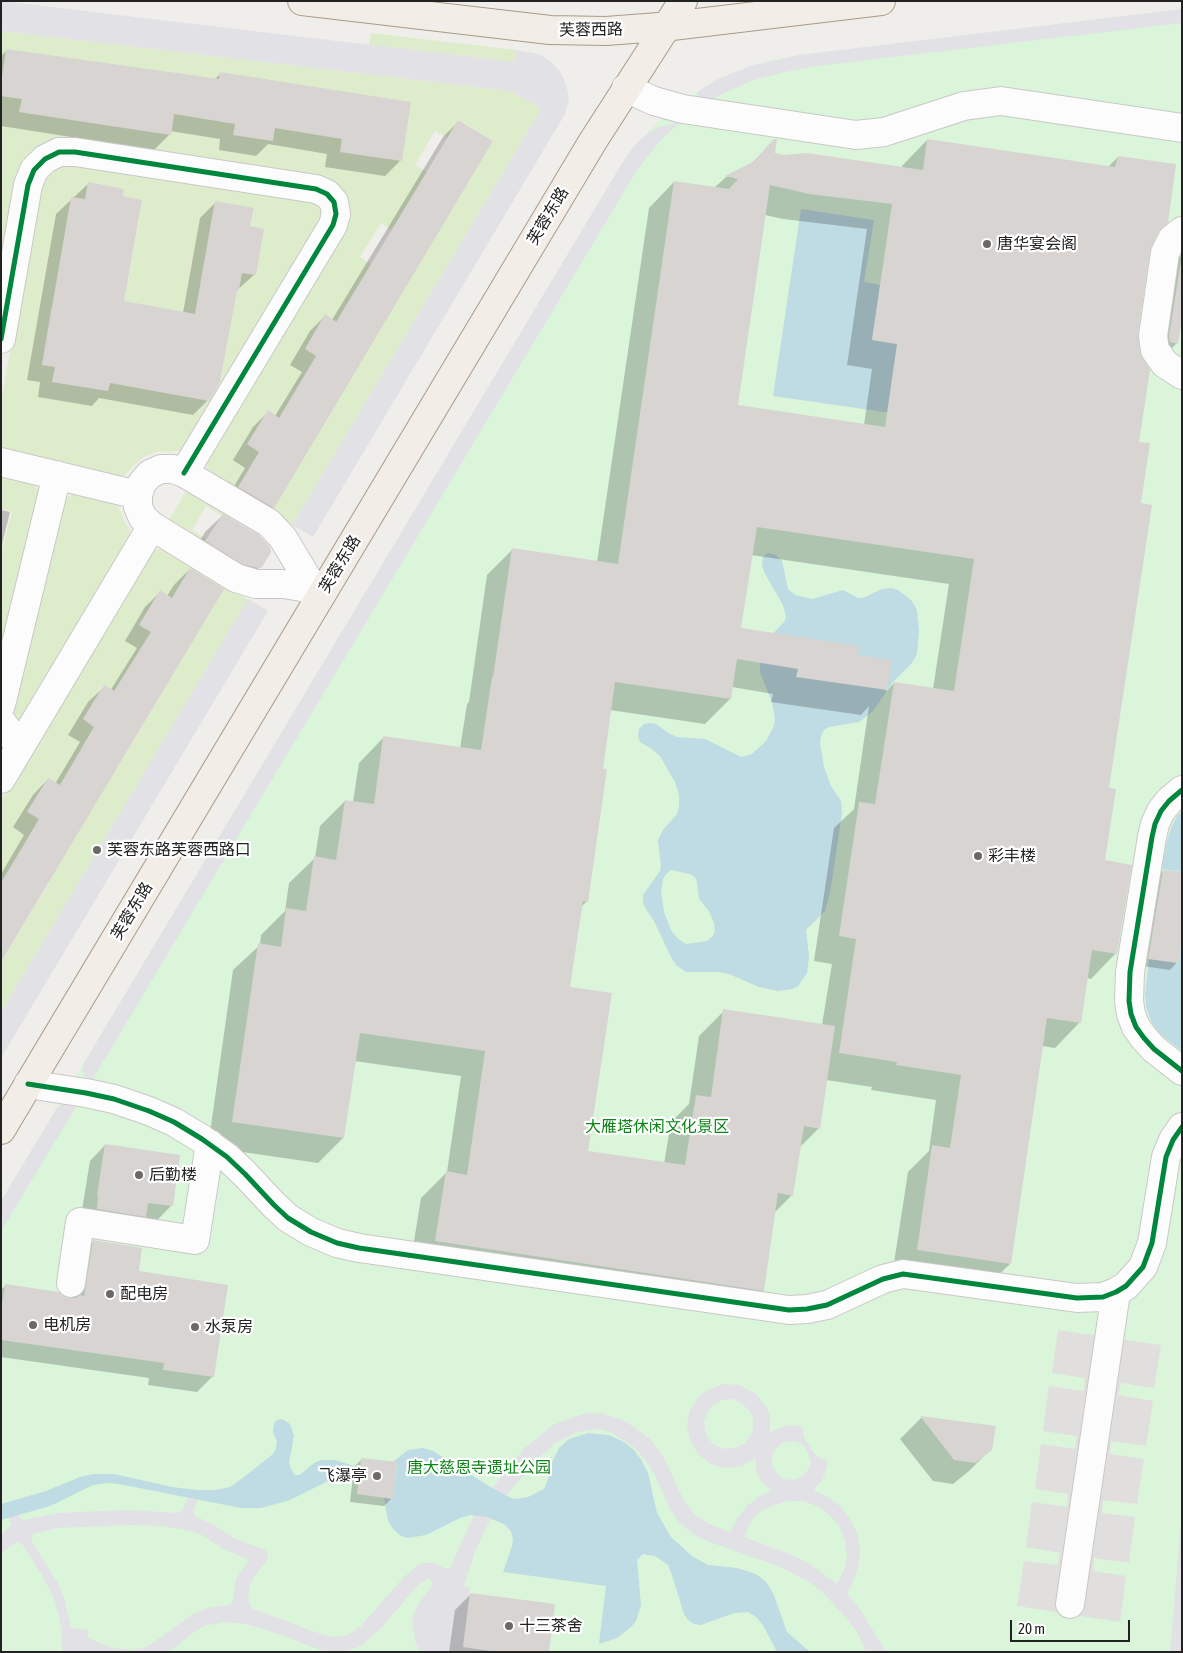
<!DOCTYPE html>
<html>
<head>
<meta charset="utf-8">
<style>
	body { margin:0 }
	#map { position:relative; width:1183px; height:1653px; overflow:hidden; background:#f0eeeb; font-family:"Asap Condensed",sans-serif }
	canvas { display:block }
	.frame { position:absolute; inset:0; border:2px solid #222; pointer-events:none }
	.scale { position:absolute; left:1010px; top:1620px; width:120px; height:22px; box-sizing:border-box; border:2px solid #222; border-top:0; padding-left:6px; font-size:15px; line-height:18px; white-space:nowrap; color:#222; -webkit-text-stroke:4px #fff; paint-order:stroke }
</style>
</head>
<body>
<div id="map">
<canvas width="1183" height="1653"></canvas>
<div class="frame"></div>
<div class="scale">20 m</div>
</div>
<script>
const ctx = document.querySelector('canvas').getContext('2d');
ctx.lineJoin = 'round';
function fill(path, color) {
  ctx.fillStyle = color;
  ctx.fill(path, 'evenodd');
}
function shape(rows) {
  const path = new Path2D();
  for (const r of rows) {
    path.moveTo(r[0], r[1]);
    for (let i = 2; i < r.length; i += 2) path.lineTo(r[i], r[i + 1]);
  }
  return path;
}
function strokePath(path, color, width, dash) {
  ctx.strokeStyle = color;
  ctx.lineWidth = width;
  ctx.lineCap = dash ? 'butt' : 'round';
  ctx.setLineDash(dash || []);
  ctx.stroke(path);
}
function drawText(font, color, halo, rows, align = 'center') {
  ctx.font = font + ' "Asap Condensed","Noto Sans SC",sans-serif';
  ctx.lineWidth = 4.5;
  ctx.setLineDash([]);
  ctx.textBaseline = 'middle';
  ctx.strokeStyle = halo;
  ctx.fillStyle = color;
  for (const [text, x, y, turn = 0] of rows) {
    ctx.save();
    ctx.translate(x, y);
    ctx.rotate((+turn || 0) * Math.PI / 180);
    ctx.textAlign = isNaN(turn) ? turn : align;
    if (halo) ctx.strokeText(text, 0, 0);
    ctx.fillText(text, 0, 0);
    ctx.restore();
  }
}
fill(shape([
	[1,31,511,91,541,109,292,525,210,474,207,468,207,461,347,206,59,141,1,273,1,96,22,99,20,112,171,135,174,114,191,117,1,83],
	[327,89,410,102,403,148,379,158,340,152,342,138,320,135],
	[459,120,493,141,448,216,427,172,415,165,435,131,448,138],
	[236,122,273,141,234,135],
	[381,223,392,230,372,265,360,257],
	[325,315,337,322,316,356,305,349],
	[268,410,279,418,259,452,248,444],
	[371,33,516,50,514,62,369,45],
	[65,163,317,201,323,205,324,216,185,448,181,451,157,452,145,456,135,464,124,476,118,478,1,450,1,401,40,185,46,173],
	[88,183,124,189,123,196,142,200,128,281,72,271],
	[215,202,254,209,250,226,264,229,256,275,242,273,239,290,200,283],
	[51,308,123,310,108,391,53,382,55,367,42,364],
	[179,311,217,318,214,335,228,338,220,384,206,382,164,392],
	[1,473,31,482,39,490,40,497,1,654,1,553,12,512,1,509],
	[189,486,234,513,230,521,206,506,192,530,216,545,211,553,166,525],
	[74,493,115,502,119,507,124,520,130,531,131,538,23,719,18,721,11,714,65,499],
	[160,549,168,550,248,599,1,1012,1,954,5,956,50,881,15,859,4,878,1,876,1,800,149,554,154,550],
	[183,579,217,600,172,675,151,632,139,625,160,591,172,598],
	[126,674,161,695,116,770,81,749,94,727,83,719,103,685,115,692],
	[71,767,105,787,60,863,26,842,39,819,27,811,48,778,60,785]
]), '#ddeccb');
fill(shape([
	[1182,9,1182,1652,1,1652,1,1201,621,165,634,146,667,113,684,100,718,79,767,61,799,55]
]), '#daf5da');
fill(shape([
	[1058,1330,1161,1345,1154,1388,1121,1383,1118,1395,1153,1401,1146,1446,1111,1441,1110,1454,1144,1459,1137,1504,1103,1500,1102,1513,1135,1517,1129,1563,1094,1558,1093,1571,1126,1576,1120,1622,1017,1606,1024,1561,1057,1565,1060,1553,1026,1547,1032,1502,1067,1507,1068,1494,1035,1489,1041,1444,1075,1449,1077,1436,1043,1431,1049,1386,1084,1391,1085,1378,1052,1373]
]), '#e0dfde');
fill(shape([
	[1,1,514,62,516,50,538,54,549,60,558,69,563,77,567,88,569,100,565,114,313,537,292,525,541,109,511,91,1,31],
	[1182,9,1182,23,817,66,785,72,754,80,722,94,707,103,697,97,697,93,702,89,718,79,751,66,799,55],
	[680,122,661,140,637,170,92,1080,88,1079,84,1075,82,1069,84,1063,621,165,634,146,646,135,656,128],
	[248,599,268,611,1,1058,1,1012],
	[68,1103,77,1105,1,1231,1,1201,57,1108,63,1104],
	[723,1384,740,1385,756,1394,767,1408,770,1416,770,1433,778,1428,790,1425,802,1426,804,1438,810,1448,817,1456,828,1461,824,1477,814,1490,828,1497,841,1507,850,1519,857,1533,860,1549,859,1564,854,1579,847,1594,861,1611,886,1652,866,1652,857,1632,843,1614,821,1591,806,1580,778,1566,707,1541,692,1533,680,1523,670,1509,655,1475,645,1459,635,1448,612,1433,600,1429,577,1432,555,1443,535,1461,506,1496,492,1488,525,1448,553,1425,582,1414,602,1413,625,1421,650,1439,664,1458,684,1501,694,1514,709,1524,730,1532,737,1519,746,1507,757,1498,771,1491,760,1479,756,1468,756,1458,742,1466,726,1468,711,1464,698,1454,690,1440,687,1425,690,1410,699,1396,706,1391],
	[732,1399,741,1403,748,1409,753,1417,753,1428,750,1437,744,1444,735,1448,726,1449,716,1446,709,1440,705,1431,704,1422,707,1412,713,1405,722,1400],
	[793,1441,801,1443,806,1448,811,1462,808,1470,803,1475,797,1479,788,1480,781,1477,776,1472,772,1465,772,1458,774,1451,779,1445,786,1442],
	[788,1501,803,1501,817,1506,830,1515,839,1526,845,1541,847,1556,844,1570,837,1584,810,1564,792,1555,744,1537,750,1523,760,1512,773,1505],
	[188,1498,198,1499,193,1512,195,1516,214,1525,235,1539,265,1550,268,1555,267,1561,255,1575,250,1585,248,1596,251,1608,315,1632,332,1637,346,1636,361,1626,403,1578,417,1566,422,1563,434,1563,446,1569,450,1568,474,1515,491,1518,475,1551,464,1586,470,1587,463,1647,498,1652,420,1652,416,1644,412,1624,414,1613,419,1604,431,1587,433,1582,429,1578,418,1585,379,1630,361,1646,345,1652,326,1652,267,1630,245,1624,224,1622,204,1626,190,1635,169,1652,62,1652,61,1627,58,1612,54,1598,40,1572,23,1545,18,1542,13,1544,1,1554,1,1535,11,1525,9,1517,19,1515,19,1517,24,1520,58,1513,126,1510,179,1513,183,1510],
	[129,1525,161,1526,192,1531,204,1536,223,1549,249,1560,236,1579,233,1601,230,1605,208,1608,193,1614,157,1640,146,1647,133,1650,116,1648,105,1645,88,1638,88,1630,71,1628,64,1597,57,1582,31,1540,33,1534,57,1528],
	[1182,1513,1182,1652,1170,1652,1172,1629]
]), '#e2e1e5');
fill(shape([
	[801,209,874,220,864,282,880,285,872,340,897,344,912,416,773,396],
	[768,553,776,555,782,561,787,585,788,589,795,595,812,599,843,590,858,598,863,598,882,589,891,588,898,590,912,601,917,610,919,630,917,654,912,663,893,682,873,711,859,722,829,727,824,730,821,736,820,743,824,767,831,786,841,801,842,813,830,893,825,911,806,930,809,957,807,973,798,986,792,989,778,991,759,987,729,974,718,972,686,972,676,965,671,957,654,921,646,909,643,902,643,895,660,871,661,866,658,840,663,830,677,814,679,807,679,795,675,782,660,756,652,749,640,742,638,736,639,729,644,724,650,723,656,724,670,734,677,737,705,739,741,757,752,754,766,741,774,726,775,719,772,702,760,672,760,658,769,638,785,621,786,616,783,605,764,572,762,564,763,557],
	[671,870,690,874,695,877,697,882,699,899,709,911,714,923,715,932,712,937,707,941,686,944,677,938,671,930,664,912,661,891,663,879,666,874],
	[1182,811,1182,872,1162,869,1167,841,1171,828,1177,816],
	[1182,939,1182,1051,1160,1034,1152,1023,1146,1007,1145,994,1149,959,1178,963],
	[282,1419,290,1424,294,1436,289,1463,291,1469,295,1475,300,1475,314,1463,321,1460,335,1460,360,1468,358,1483,345,1479,332,1479,290,1500,261,1508,241,1508,119,1484,106,1483,93,1485,50,1506,1,1520,1,1504,46,1491,80,1477,94,1474,114,1474,172,1487,197,1490,215,1490,230,1487,244,1477,273,1454,276,1449,277,1441,273,1432,274,1424,277,1420],
	[588,1433,609,1435,622,1441,633,1449,642,1461,648,1473,657,1513,671,1537,692,1556,708,1565,737,1568,756,1574,766,1582,773,1593,787,1632,810,1652,777,1652,763,1625,756,1617,748,1612,734,1613,701,1625,694,1624,688,1620,684,1614,672,1575,668,1565,655,1556,643,1554,637,1560,641,1605,636,1621,631,1627,617,1638,599,1644,606,1586,503,1572,512,1546,513,1539,511,1531,504,1524,487,1517,470,1515,460,1518,426,1535,408,1538,401,1536,393,1529,388,1520,384,1498,393,1499,397,1463,393,1462,408,1450,423,1448,433,1451,492,1488,511,1498,517,1499,528,1497,544,1489,547,1482,553,1460,559,1448,569,1439]
]), '#bfdbe3');
fill(shape([
	[7,50,214,80,221,73,400,161,385,176,325,167,327,154,268,144,256,156,219,150,220,139,170,131,170,134,154,150,1,126,1,56],
	[459,121,273,507,257,522,224,503,245,468,233,460,253,427,268,412,275,416,302,372,290,365,310,331,325,316,332,320,443,137],
	[775,140,774,154,902,168,902,166,927,140,1108,167,1118,157,1157,231,1148,250,1136,334,1140,504,1108,789,1104,861,1116,953,1091,979,1087,978,1080,1022,1055,1048,1042,1046,1010,1264,984,1289,892,1276,908,1172,929,1151,936,1100,871,1090,872,1087,826,1080,819,1128,799,1148,792,1195,774,1213,763,1290,738,1315,410,1266,421,1198,447,1172,461,1076,354,1061,343,1138,318,1163,208,1147,233,970,260,945,261,935,285,911,289,883,315,858,320,826,345,801,353,802,359,763,384,737,460,749,467,704,469,702,487,575,513,549,597,562,649,208,674,182,714,188,726,177,749,166],
	[765,215,783,219,867,229,847,365,872,369,864,425,736,406],
	[751,555,949,584,933,689,894,683,886,692,890,661,857,656,740,629],
	[732,687,773,694,771,702,861,715,869,706,854,809,834,828,814,961,832,964,822,1025,724,1011,699,1036,689,1104,671,1122,664,1164,587,1152,569,988,581,907,587,901,601,770,610,710,705,724,730,699],
	[88,184,123,302,183,313,200,218,215,203,249,227,255,274,235,292,208,400,193,415,99,398,92,406,38,397,40,382,27,380,56,214],
	[1182,255,1182,309,1177,343,1169,351,1163,350,1176,260],
	[1,510,10,512,1,549],
	[223,515,261,566,245,582,191,556,205,532],
	[190,569,1,958,1,874,24,835,13,827,33,795,48,779,55,784,80,742,68,735,88,702,104,687,110,691,137,648,125,641,145,607,160,592,167,596,174,585],
	[1163,871,1177,962,1170,970,1142,966,1155,878],
	[105,1145,171,1206,156,1221,82,1210,90,1161],
	[94,1241,137,1272,213,1376,197,1392,148,1385,149,1378,1,1357,1,1290,6,1285,71,1299,78,1257],
	[921,1418,994,1427,991,1449,969,1471,953,1484,933,1481,900,1439],
	[362,1459,392,1498,384,1506,350,1502,354,1467],
	[470,1595,548,1652,449,1652,455,1610]
]), '#0003');
fill(shape([
	[6,49,219,79,220,72,411,102,402,161,340,152,342,139,275,128,273,141,233,135,235,124,174,114,171,135,19,112,22,99,1,96,1,83],
	[458,120,493,141,274,508,238,487,259,452,247,444,268,410,279,418,316,356,305,349,325,314,336,322],
	[774,139,777,139,775,153,784,155,807,153,923,170,927,139,1115,167,1118,156,1176,164,1168,223,1158,232,1150,250,1138,334,1140,353,1150,370,1139,442,1150,443,1141,503,1152,505,1109,788,1116,789,1105,860,1132,865,1117,954,1092,950,1081,1023,1047,1018,1011,1264,917,1250,932,1145,950,1148,961,1075,896,1065,897,1062,839,1053,856,939,839,936,859,802,875,804,894,682,954,691,974,559,757,527,741,628,859,646,858,655,892,660,887,690,796,677,798,669,737,659,731,699,615,682,603,769,607,769,588,902,583,901,570,987,612,993,588,1151,685,1165,696,1095,711,1097,723,1009,835,1026,820,1129,804,1126,793,1196,778,1193,764,1291,435,1241,446,1171,467,1175,485,1051,360,1033,344,1138,232,1122,258,943,281,947,286,908,306,911,314,856,336,860,345,800,374,804,383,736,481,750,492,677,493,677,512,548,618,564,674,181,729,189,738,179,725,176,753,162],
	[770,185,809,194,892,204,872,340,897,344,885,427,738,405],
	[88,182,124,189,123,196,142,200,124,301,195,314,215,201,254,208,250,226,264,229,256,275,242,273,239,290,237,290,220,382,209,401,110,383,108,391,52,382,55,367,42,365,71,197,85,199],
	[1182,254,1182,318,1178,344,1170,342,1169,336],
	[223,514,259,535,270,547,271,552,269,556,262,567,258,568,242,564,205,541],
	[190,568,224,589,1,962,1,883,39,819,27,812,48,778,60,785,94,727,83,719,104,685,114,691,151,632,139,625,160,590,172,598],
	[1163,870,1182,872,1182,939,1178,963,1148,959],
	[105,1144,180,1155,173,1206,148,1203,146,1217,97,1209,98,1196,97,1195],
	[93,1240,142,1248,139,1271,228,1285,214,1377,163,1370,164,1363,1,1340,1,1311,5,1284,59,1292,62,1296,68,1298,76,1298,80,1295,84,1296],
	[920,1416,996,1426,992,1450,975,1463,954,1460],
	[361,1458,397,1462,393,1499,357,1494],
	[470,1593,555,1604,549,1652,498,1652,463,1647]
]), '#d7d4d2');
const minor = shape([
	[626,88,654,101,683,109,856,135,884,132,964,106,1001,101,1182,128],
	[1182,231,1172,239,1165,253,1153,336,1155,350,1165,364,1182,375],
	[1,339,28,185,34,170,45,159,59,152,75,152,316,189,327,194,334,202,336,214,333,225,184,473],
	[1,462,138,495],
	[152,526,236,578,256,584,283,584,302,587,322,593],
	[1,705,57,475],
	[1,721,20,747],
	[1,779,152,526,143,518,138,507,138,495,142,483,150,474,161,469,173,469,184,473,269,523,283,538,307,578,322,593],
	[1182,790,1169,801,1161,811,1155,824,1152,837,1130,972,1129,1001,1131,1014,1136,1027,1144,1038,1154,1049,1182,1071],
	[28,1084,86,1093,114,1099,149,1111,174,1122,202,1139,227,1157,245,1174,274,1205,288,1218,311,1232,337,1243,359,1248,789,1310,807,1309,827,1305,883,1279,903,1274,1077,1298,1103,1297,1116,1292,1126,1286,1143,1267,1152,1243,1166,1157,1173,1140,1182,1127],
	[71,1283,80,1222,195,1240,210,1144],
	[1070,1604,1116,1292]
]);
const major = shape([
	[302,1,550,30,606,31,672,26,881,1],
	[1,1130,593,141,683,1]
]);
strokePath(minor, '#c9c8c7', 30);
strokePath(major, '#a79c86', 30);
strokePath(minor, '#fdfcfc', 28);
strokePath(major, '#f3ede7', 28);
strokePath(shape([
	[1,339,28,185,34,170,45,159,59,152,75,152,316,189,327,194,334,202,336,214,333,225,184,473],
	[1182,790,1169,801,1161,811,1155,824,1152,837,1130,972,1129,1001,1131,1014,1136,1027,1144,1038,1154,1049,1182,1071],
	[28,1084,86,1093,114,1099,149,1111,174,1122,202,1139,227,1157,245,1174,274,1205,288,1218,311,1232,337,1243,359,1248,789,1310,807,1309,827,1305,883,1279,903,1274,1077,1298,1103,1297,1116,1292,1126,1286,1143,1267,1152,1243,1166,1157,1173,1140,1182,1127]
]), '#00873e', 5);
for (const [x, y, r, color] of [
	[987,244,5,"#6a6968"],
	[97,850,5,"#6a6968"],
	[978,856,5,"#6a6968"],
	[139,1175,5,"#6a6968"],
	[110,1294,5,"#6a6968"],
	[33,1325,5,"#6a6968"],
	[195,1327,5,"#6a6968"],
	[377,1476,5,"#6a6968"],
	[509,1626,5,"#6a6968"]
]) {
  const dot = new Path2D();
  dot.arc(x, y, r, 0, 2 * Math.PI);
  ctx.fillStyle = color;
  ctx.fill(dot);
  strokePath(dot, '#fff', 2);
}
drawText('16px', '#222', '#fff', [
	["芙蓉西路",591,30,-1],
	["芙蓉东路",548,216,-59],
	["芙蓉东路",340,564,-59],
	["芙蓉东路",132,911,-59]
]);
drawText('16px', '#222', '#fff', [
	["唐华宴会阁",997,244],
	["芙蓉东路芙蓉西路口",107,850],
	["彩丰楼",988,856],
	["后勤楼",149,1175],
	["配电房",120,1294],
	["电机房",43,1325],
	["水泵房",205,1327],
	["飞瀑亭",367,1476,"right"],
	["十三茶舍",519,1626]
], 'left');
drawText('16px', '#0c8416', '#fff', [
	["大雁塔休闲文化景区",657,1127],
	["唐大慈恩寺遗址公园",479,1468]
]);
</script>
</body>
</html>
